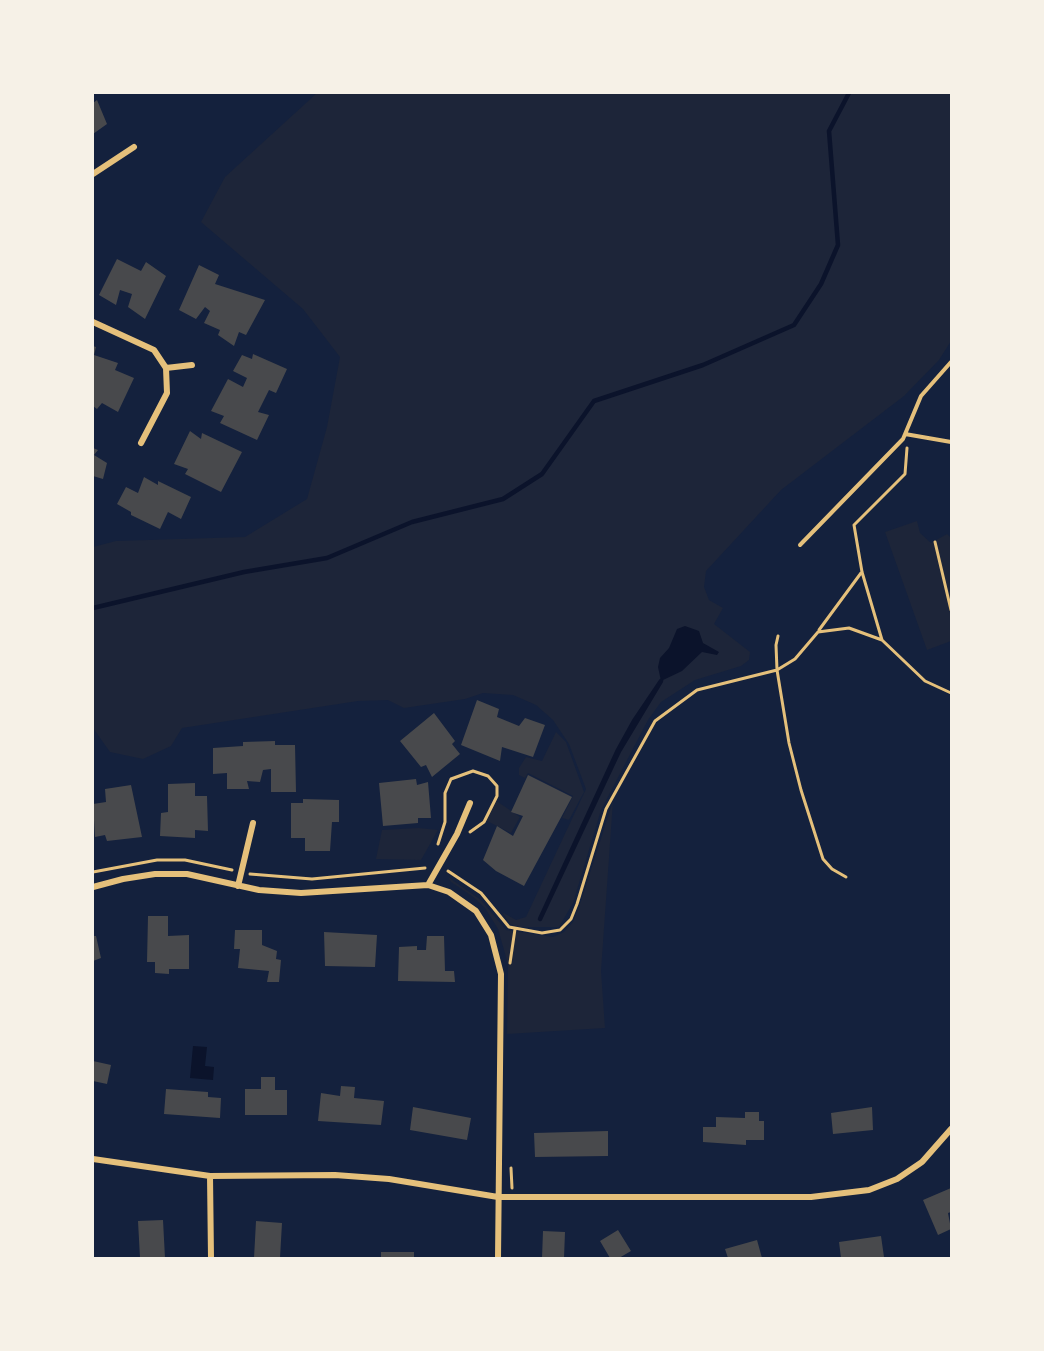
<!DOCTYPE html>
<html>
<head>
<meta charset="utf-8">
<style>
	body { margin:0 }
	#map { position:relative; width:1044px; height:1351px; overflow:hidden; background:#14213d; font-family:"Nunito Sans",sans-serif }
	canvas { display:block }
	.frame { position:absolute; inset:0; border:94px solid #f6f1e7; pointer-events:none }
</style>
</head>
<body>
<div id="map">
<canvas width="1044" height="1351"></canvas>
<div class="frame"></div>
</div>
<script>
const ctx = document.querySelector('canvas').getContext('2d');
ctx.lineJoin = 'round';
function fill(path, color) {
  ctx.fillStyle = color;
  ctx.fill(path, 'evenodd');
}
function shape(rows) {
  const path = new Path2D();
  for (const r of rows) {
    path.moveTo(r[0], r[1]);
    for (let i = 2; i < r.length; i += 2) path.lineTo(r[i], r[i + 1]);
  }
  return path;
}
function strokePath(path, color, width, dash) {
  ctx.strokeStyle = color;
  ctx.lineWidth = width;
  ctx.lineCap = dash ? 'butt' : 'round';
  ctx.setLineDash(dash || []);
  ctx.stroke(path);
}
fill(shape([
	[317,93,951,93,951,341,939,360,904,396,781,490,706,571,704,587,709,600,723,608,714,624,750,652,749,660,741,666,695,680,661,702,648,720,601,810,573,903,559,927,519,927,510,924,502,912,516,920,526,917,586,789,569,744,553,720,536,705,513,695,483,693,465,699,404,708,388,700,358,701,182,728,171,746,143,759,110,752,93,728,93,547,116,541,245,537,307,499,327,427,340,357,303,309,201,222,225,177],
	[917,521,920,533,931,543,947,534,951,538,951,641,927,650,885,532],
	[556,732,566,742,584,792,569,820,562,818,573,796,528,773,525,778,519,775,519,768,526,757,542,761],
	[495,800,520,817,511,833,485,820],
	[613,801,601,971,605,1028,507,1034,508,964,498,929,485,908,472,896,451,882,448,877,481,900,506,930,553,937,564,932,573,922,581,901],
	[418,828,438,830,421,860,376,859,382,830]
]), '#1d2539');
fill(shape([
	[685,626,699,631,703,643,719,652,717,655,702,652,682,671,661,681,658,667,660,658,669,648,677,629],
	[193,1046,207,1047,205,1066,214,1067,213,1080,190,1078]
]), '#0b132b');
strokePath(shape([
	[93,608,244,572,327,558,412,522,503,499,542,474,594,401,703,365,794,325,821,284,838,245,829,131,849,93],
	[661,681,619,751,540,919,618,750,634,721,661,681]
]), '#0b132b', 4.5);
fill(shape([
	[97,100,107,124,93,134,93,103],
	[117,259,141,271,146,262,166,276,145,319,128,307,132,294,120,290,116,305,99,295],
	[199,265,219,275,215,284,265,300,246,335,239,332,234,346,218,335,220,330,204,323,210,311,205,307,196,319,179,310],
	[93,346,96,347,94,355,118,363,115,370,134,378,118,412,102,403,97,409,93,406],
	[253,354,287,369,276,393,269,390,258,412,269,415,257,440,220,423,224,416,211,411,228,379,243,387,247,378,233,371,242,355,252,359],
	[190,431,201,439,202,433,242,452,221,492,185,474,188,469,174,464],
	[93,448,98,450,94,455,107,463,103,479,93,476],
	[144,477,158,485,158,481,191,497,181,519,168,512,160,529,131,515,131,512,117,504,126,487,138,493],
	[477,700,499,709,497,717,519,726,525,718,545,725,533,757,502,747,500,761,461,745],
	[434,713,455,741,452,744,460,754,432,777,426,765,421,767,400,741],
	[275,741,275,745,295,745,296,792,271,792,271,769,263,770,260,782,247,781,249,789,227,789,227,773,213,774,213,748,243,746,243,742],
	[528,775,572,797,524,886,496,871,483,860,497,826,513,836,523,816,511,812],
	[416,779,417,785,428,782,431,818,418,818,418,823,383,826,379,783],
	[195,783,195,796,207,796,208,831,195,830,195,838,160,836,161,813,168,812,168,784],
	[131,785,142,837,107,841,105,835,95,837,93,804,106,802,105,789],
	[303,799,339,800,339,822,332,822,330,851,305,851,305,838,291,838,291,803,303,803],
	[148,916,168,916,168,936,189,935,189,969,169,969,169,974,155,973,155,962,147,962],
	[235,930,262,930,262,945,277,951,276,959,281,960,279,982,267,982,269,971,238,968,240,949,234,949],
	[324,932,377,935,375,967,325,966],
	[93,936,96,936,101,958,93,961],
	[427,936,444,936,445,971,454,971,455,982,398,981,399,947,417,946,417,950,426,950],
	[93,1061,111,1065,107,1084,93,1081],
	[261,1077,275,1077,275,1090,287,1090,287,1115,245,1115,245,1089,261,1089],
	[341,1086,355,1087,354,1098,384,1101,381,1125,318,1121,321,1093,340,1096],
	[166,1089,208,1092,208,1097,221,1098,220,1118,164,1114],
	[413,1107,471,1118,467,1140,410,1130],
	[872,1107,873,1130,833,1134,831,1113],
	[745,1112,759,1112,759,1121,764,1121,764,1140,746,1140,746,1145,703,1142,703,1127,716,1127,716,1117,745,1118],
	[608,1131,608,1156,535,1157,534,1133],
	[951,1188,951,1212,948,1213,951,1229,938,1235,923,1200],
	[163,1220,165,1258,140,1258,138,1221],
	[256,1221,282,1223,280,1258,254,1258],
	[618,1230,631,1251,619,1258,610,1258,600,1241],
	[543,1231,565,1232,564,1258,542,1258],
	[881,1236,884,1257,841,1258,839,1242],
	[757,1240,762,1258,728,1258,725,1249],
	[381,1252,414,1252,414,1258,381,1258]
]), '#48494c');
strokePath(shape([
	[935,542,951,610],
	[819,630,861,573],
	[778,636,776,645,777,670,789,743,801,790,823,859,832,869,846,877],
	[882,640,862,572,854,525,905,474,907,448],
	[438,844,445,822,445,793,451,779,473,771,488,776,497,786,497,796,484,822,470,832],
	[448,871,481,893,509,927,542,933,560,930,571,919,577,904,606,809,655,721,697,690,777,670,795,659,818,632,849,628,882,640,925,681,951,693],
	[93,872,157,860,185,860,232,870],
	[250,874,312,879,425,868],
	[510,963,515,929],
	[511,1168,512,1188]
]), '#e5c07b', 3);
strokePath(shape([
	[905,434,951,442],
	[800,545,903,439,921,396,951,362]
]), '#e5c07b', 4);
strokePath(shape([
	[93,174,134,147],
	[93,322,154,350,166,368,167,393,141,443],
	[166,368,192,365],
	[428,885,457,834,470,803],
	[238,886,253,823],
	[93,887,123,879,155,874,187,874,259,890,301,893,428,885,449,892,476,911,491,935,501,974,498,1258],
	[93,1159,210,1176,335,1175,389,1179,498,1197,811,1197,869,1190,897,1179,922,1162,951,1129],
	[210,1176,211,1258]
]), '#e5c07b', 6);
</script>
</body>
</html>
